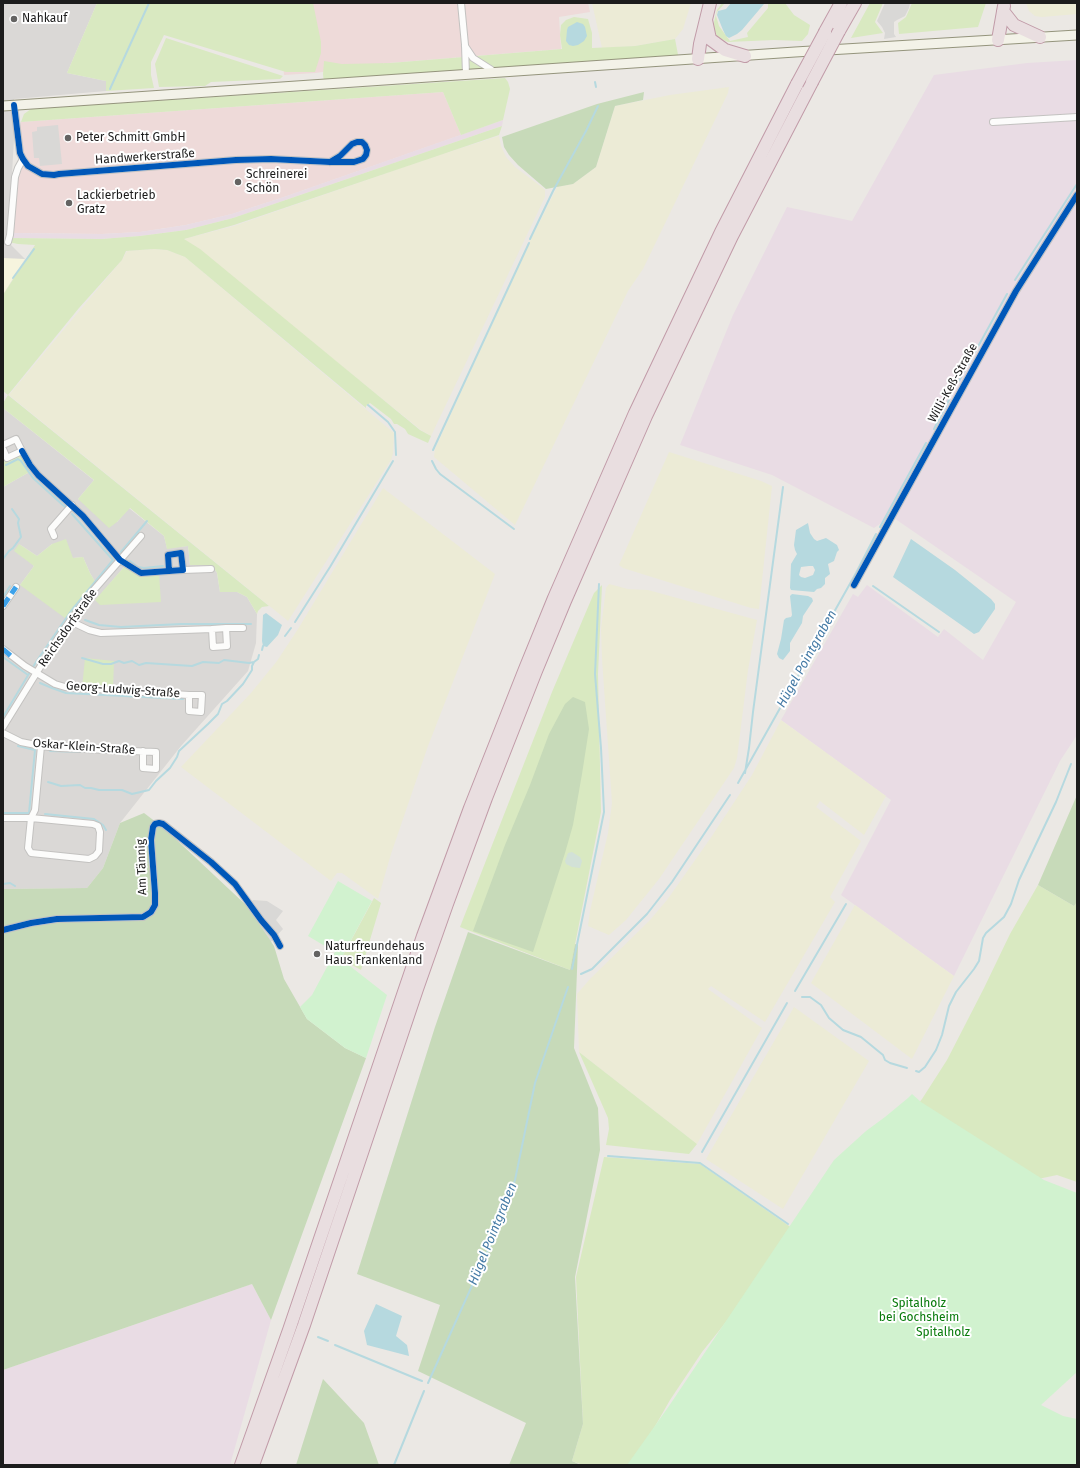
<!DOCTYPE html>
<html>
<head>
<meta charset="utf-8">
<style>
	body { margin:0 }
	#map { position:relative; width:1080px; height:1468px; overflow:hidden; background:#ebe8e4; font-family:"Fira Sans",sans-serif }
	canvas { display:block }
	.frame { position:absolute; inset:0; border:4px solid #1c1c1c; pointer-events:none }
</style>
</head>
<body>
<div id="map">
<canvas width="1080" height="1468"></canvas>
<div class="frame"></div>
</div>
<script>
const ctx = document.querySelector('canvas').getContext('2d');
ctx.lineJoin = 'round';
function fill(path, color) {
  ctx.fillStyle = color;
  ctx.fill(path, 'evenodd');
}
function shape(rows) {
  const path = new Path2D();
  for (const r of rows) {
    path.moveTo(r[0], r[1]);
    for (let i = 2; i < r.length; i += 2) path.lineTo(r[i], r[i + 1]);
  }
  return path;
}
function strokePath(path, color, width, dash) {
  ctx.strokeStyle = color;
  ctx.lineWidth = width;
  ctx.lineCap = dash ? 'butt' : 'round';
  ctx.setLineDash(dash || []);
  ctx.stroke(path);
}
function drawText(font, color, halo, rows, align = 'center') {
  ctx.font = font + ' "Fira Sans",sans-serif';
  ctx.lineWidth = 4;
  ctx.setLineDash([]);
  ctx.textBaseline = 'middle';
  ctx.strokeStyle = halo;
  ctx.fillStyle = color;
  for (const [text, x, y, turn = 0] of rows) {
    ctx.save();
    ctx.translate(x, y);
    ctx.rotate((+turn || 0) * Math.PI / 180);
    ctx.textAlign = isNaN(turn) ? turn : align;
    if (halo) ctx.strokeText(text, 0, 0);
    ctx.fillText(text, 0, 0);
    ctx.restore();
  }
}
fill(shape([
	[3,3,97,3,67,73,106,81,106,91,14,99,15,122,8,242,25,259,3,295],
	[3,408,164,536,167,548,188,546,190,565,212,565,217,573,220,592,237,592,247,597,257,614,256,643,248,671,181,746,120,823,103,868,87,888,3,889,3,487,33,470,7,462,4,456,3,457],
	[94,480,129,508,117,522,78,499],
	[19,544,37,556,52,544,73,558,83,557,90,573,97,585,20,585,34,566],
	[124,567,132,572,145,575,95,601]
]), '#dad8d6');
fill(shape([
	[276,3,588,3,590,12,559,17,561,49,389,63,315,73,284,75,282,43],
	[443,92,461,135,284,197,232,214,186,225,140,232,102,234,11,233,14,188,23,159,18,138,21,122]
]), '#eedad9');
fill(shape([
	[1077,60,1077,735,1060,761,954,976,841,895,891,800,781,720,853,594,858,597,867,585,938,637,944,629,983,660,1016,602,891,516,874,528,772,475,680,445,733,315,787,207,852,221,934,75,1027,63],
	[503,120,502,126,233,218,186,230,140,236,102,239,10,238,11,233,102,234,140,232,186,225,232,214,284,197],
	[252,1284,271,1320,230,1465,3,1465,3,1370]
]), '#e9dce4');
fill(shape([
	[3,258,25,259,3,295]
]), '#f6f4de');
fill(shape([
	[885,3,910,3,909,8,905,16,897,20,894,22,894,34,896,37,884,39,885,33,882,27,877,21],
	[58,125,62,164,40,166,39,158,34,158,32,132,37,131,37,127],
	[253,900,267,901,283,911,276,920,283,929,270,943,246,907]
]), '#d9d8d6');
fill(shape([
	[592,3,691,3,683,29,675,39,635,46,602,48],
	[1026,3,1077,3,1077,14,1042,17,1035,16,1029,11],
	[729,87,728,93,643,269,628,291,515,525,434,457,435,449,530,241,557,187,573,184,596,167,615,106,670,95],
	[499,136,501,146,506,157,515,167,543,188,545,190,545,197,431,436,421,430,184,239,234,226,430,158],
	[154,249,167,250,185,257,394,433,393,453,391,460,288,621,9,395,122,260,127,251],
	[669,452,761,481,772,486,759,609,751,608,623,568,619,565],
	[383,488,495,574,428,746,391,854,378,899,342,873,337,873,331,881,181,767,251,693,277,661,298,629],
	[609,584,628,589,648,590,757,620,748,670,737,758,734,768,659,879,626,920,609,935,588,926,590,911,608,833,612,803,602,659,601,629,606,588],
	[781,720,886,796,864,835,820,801,816,807,861,841,830,897,835,902,765,1022,711,986,708,989,762,1028,697,1144,579,1052,577,994,590,979,650,920,667,900,712,836,752,775],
	[855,905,954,976,912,1059,811,983],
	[794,1007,869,1061,783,1209,706,1159]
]), '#ecebd6');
fill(shape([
	[97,3,313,3,321,42,321,53,315,72,286,72,164,35,151,62,151,75,154,88,106,91,106,81,67,73],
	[722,3,725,3,717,12,716,16,719,26,730,41,748,37,747,33,768,8,768,3,785,3,794,15,810,25,808,34,802,41,774,40,728,42,717,37,713,26,717,10],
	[870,3,883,3,875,22,883,33,851,38],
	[912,3,986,3,978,27,899,34,898,23,906,17],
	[574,17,588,19,592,33,592,48,635,46,675,39,679,60,324,84,323,74,324,61,342,64,390,63,562,49,560,35,561,25,566,20],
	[166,38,283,76,280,79,211,82,205,86,159,87,155,64],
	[505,78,508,82,510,89,503,120,461,135,443,92,21,122,24,114,31,109],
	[502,126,499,135,234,225,184,239,200,249,420,430,431,436,428,443,408,434,405,429,397,424,394,424,391,419,370,403,366,406,366,408,185,257,167,250,154,249,126,251,122,260,79,308,8,395,3,391,3,295,35,245,18,244,8,242,10,238,102,239,140,236,186,230,233,218],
	[8,395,269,606,262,607,258,611,257,614,247,597,237,592,220,592,217,573,212,565,190,565,188,546,167,549,164,536,130,508,117,522,109,528,78,499,94,480,3,408,3,403],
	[23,454,33,470,3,487,3,457,4,456,7,462],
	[66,539,73,558,83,557,90,573,97,585,69,621,20,585,34,566,14,551,19,544,37,556,52,544],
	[124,567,132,572,145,575,159,574,161,602,100,605,95,600],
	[602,585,598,674,601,812,570,970,460,927,552,692,594,593],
	[85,658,114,661,113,689,82,688],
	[1038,885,1074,906,1077,902,1077,1182,1057,1175,924,1203,913,1110,922,1099,947,1060,984,988,1010,934],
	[374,898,381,903,361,970,341,959],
	[579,1052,697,1144,689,1154,606,1145,609,1129,608,1118],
	[604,1157,700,1164,792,1228,742,1302,702,1352,670,1400,633,1465,583,1465,572,1461,583,1424,576,1277]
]), '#d9e9c1');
fill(shape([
	[644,92,643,100,615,106,596,167,573,184,546,189,518,165,509,155,504,147,502,137,597,104],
	[573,697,585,702,589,729,582,774,573,825,565,853,533,952,473,931,505,845,530,785,549,734,565,704],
	[1077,795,1077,902,1074,906,1038,885],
	[144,813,165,829,247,906,274,946,284,979,307,1019,345,1048,366,1058,271,1320,252,1284,3,1370,3,889,87,888,103,868,120,823],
	[468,932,570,970,575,944,578,945,574,1048,598,1108,600,1150,575,1277,583,1424,572,1461,581,1465,509,1465,526,1423,418,1371,440,1305,357,1274,435,1027],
	[323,1379,364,1423,379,1465,296,1465]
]), '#c7dab9');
fill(shape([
	[572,852,580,857,582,861,580,868,572,867,566,864,565,861,568,853]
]), '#d2e1d7');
fill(shape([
	[338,881,372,901,341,959,387,995,366,1058,345,1048,307,1019,300,1007,312,995,335,952,308,936],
	[912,1094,921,1102,1044,1180,1077,1193,1077,1372,1041,1405,1063,1416,1077,1419,1077,1465,627,1465,669,1406,834,1160,866,1131,885,1117,908,1098]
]), '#d1f2cf');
fill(shape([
	[731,3,764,3,764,4,742,30,737,34,729,38,726,36,723,30,717,15,718,11,726,9],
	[577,22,583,24,585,27,587,36,584,41,578,45,573,46,569,45,566,41,567,30,568,27],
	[808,523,810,533,814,539,817,541,826,538,837,545,839,550,837,552,834,561,828,564,830,574,825,578,825,584,821,588,817,589,814,592,791,590,790,588,791,564,797,554,795,550,794,545,796,530],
	[809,566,813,566,815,570,813,575,805,578,801,577,799,575,801,567],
	[911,539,955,570,991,599,995,604,995,609,979,632,974,634,893,577],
	[792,594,808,596,812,598,813,601,803,616,802,623,790,643,790,651,783,660,779,658,777,654,781,639,784,620,786,618,791,617,792,615,790,596],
	[266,613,282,625,278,635,267,647,263,646,262,641,263,615],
	[376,1304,402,1316,396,1336,407,1345,409,1356,367,1345,364,1331]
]), '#b6d9df');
strokePath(shape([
	[595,82,596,87],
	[110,89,149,3],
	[530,239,553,191,586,131,598,106],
	[13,278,34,249],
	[1015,280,1077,184],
	[959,381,1007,294],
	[368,405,388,422,395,432,396,455],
	[934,429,950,398],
	[433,450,529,243],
	[432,461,436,469,440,474,514,529],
	[6,465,18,459,21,461,33,478,65,507],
	[880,527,926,443],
	[121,552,147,521],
	[3,559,9,551,13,548,21,537,18,523,19,519,12,509],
	[130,561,138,567,144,568,163,566],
	[873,586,939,632],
	[3,597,10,586],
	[85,620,99,625,121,627,181,624,251,624],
	[295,622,330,567,393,461],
	[285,636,291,628],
	[262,650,263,646],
	[3,657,28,675],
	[82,658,103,664,111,664,119,661,124,663,132,661,139,665,146,663,192,666,203,662,219,663,224,660,249,663,254,662],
	[40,683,52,688,66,693,183,699],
	[3,717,36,662,71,611,113,560,72,514],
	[50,751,86,752],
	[745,773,749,748,753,712,783,487],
	[48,782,61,786,80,785,85,788,91,788,99,790,122,790,132,794,149,790,156,781,170,768,177,757,179,751,208,724,218,714,222,704,227,701,243,684,252,670,252,666,254,662,258,659,259,655],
	[738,783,856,573,876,534],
	[3,813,29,813,35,750,18,746],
	[45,814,94,819,103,825,106,830],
	[3,884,10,883,15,886],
	[572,969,604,812,601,748,595,674,599,584],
	[581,974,592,969,647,914,672,882,730,795],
	[795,991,846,904],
	[802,997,810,997,821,1005,829,1018,843,1030,861,1037,883,1055,885,1060,890,1063,907,1068],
	[916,1071,919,1072,925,1067,936,1050,942,1035,949,1006,956,992,974,969,979,961,983,938,986,933,1004,917,1011,904,1019,880,1056,802,1071,764],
	[702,1152,787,1003],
	[608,1156,700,1163,788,1224],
	[318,1337,328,1341],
	[335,1345,422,1381],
	[428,1383,499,1226,515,1180,535,1083,568,987],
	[394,1465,424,1391]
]), '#b6d9df', 2);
const street = shape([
	[461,3,465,45,466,75],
	[465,46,473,58,495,72],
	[14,105,20,153,23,159,28,166,42,174,54,175,59,174,236,160,271,159,330,162,354,162,363,159,366,155,367,150,365,145,362,142,357,142,352,144,340,156,330,162],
	[993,122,1077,117],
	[8,242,10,235,15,177,18,168,23,159],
	[3,445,16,439,22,451,7,458,3,449],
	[22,451,30,465,38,475,83,516,120,560,141,573,183,570,181,553,168,555,169,571],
	[54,536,51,529,72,505],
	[183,570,211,569],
	[854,585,1016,291,1077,195],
	[3,606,16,587],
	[70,621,89,630,101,633,212,629],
	[226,628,227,646,213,647,212,629,226,628],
	[226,628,243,628],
	[3,649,25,666,55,684,65,687,189,695],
	[189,695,202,695,201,712,189,711,189,695],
	[3,727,55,643,70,621,92,592,141,536],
	[3,733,21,742,41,746,60,748,156,752,156,769,143,768,143,751],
	[3,818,31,818,35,810,41,746],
	[31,818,93,824,98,826,100,832,99,851,95,856,89,859,31,853,28,848,31,818],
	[3,930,31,923,57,919,143,917,151,912,155,905,155,893,151,840,153,827,155,824,159,823,163,824,211,862,235,884,261,920,274,935,280,946]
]);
const secondary = shape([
	[3,106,795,52,1077,35]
]);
const highway = shape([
	[1003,11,1014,25,1040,37],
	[706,20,710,39,725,50,745,56],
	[839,31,855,3],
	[825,32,841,3],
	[998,40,1004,6],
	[698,59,700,44,710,3],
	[241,1465,289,1330,423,936,470,808,525,669,554,598,635,413,721,232,797,84],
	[253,1465,304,1325,417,989,447,904,486,798,536,671,565,601,646,416,732,236,812,82]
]);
strokePath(street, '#c3c2c0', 8);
strokePath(secondary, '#94947c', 11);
strokePath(highway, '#c19ba8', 14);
strokePath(street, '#fcfcfb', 6);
strokePath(secondary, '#f3f2e8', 9);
strokePath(highway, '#e9dee0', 12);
const highwayBridge = shape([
	[812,82,839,31],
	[797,84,825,32]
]);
strokePath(highwayBridge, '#c19ba8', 14, []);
strokePath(highwayBridge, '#e9dee0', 12);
strokePath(shape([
	[3,606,16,587],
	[3,649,12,657]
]), '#3da2ea', 5, [10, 5]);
strokePath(shape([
	[14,105,20,153,23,159,28,166,42,174,54,175,59,174,236,160,271,159,330,162,354,162,363,159,366,155,367,150,365,145,362,142,357,142,352,144,340,156,330,162],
	[22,451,30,465,38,475,83,516,120,560,141,573,183,570,181,553,168,555,169,571],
	[854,585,1016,291,1077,195],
	[3,930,31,923,57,919,143,917,151,912,155,905,155,893,151,840,153,827,155,824,159,823,163,824,211,862,235,884,261,920,274,935,280,946]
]), '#0057b8', 6);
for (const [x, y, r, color] of [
	[14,19,4,"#646362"],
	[68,138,4,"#646362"],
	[238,182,4,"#646362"],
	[69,203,4,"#646362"],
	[317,954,4,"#646362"]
]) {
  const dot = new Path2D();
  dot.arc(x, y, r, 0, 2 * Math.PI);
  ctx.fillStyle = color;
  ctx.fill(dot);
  strokePath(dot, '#fff', 1.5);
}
drawText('12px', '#1c1c1c', '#fff', [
	["Nahkauf",22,19],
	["Peter Schmitt GmbH",76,138],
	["Schreinerei",246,175],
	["Schön",246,189],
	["Lackierbetrieb",77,196],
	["Gratz",77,210],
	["Naturfreundehaus",325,947],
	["Haus Frankenland",325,961]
], 'left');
drawText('12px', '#1c1c1c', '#fff', [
	["Handwerkerstraße",145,157,-4],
	["Willi-Keß-Straße",953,383,-61],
	["Reichsdorfstraße",68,628,-55],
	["Georg-Ludwig-Straße",123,690,4],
	["Oskar-Klein-Straße",84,747,4],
	["Am Tännig",142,867,-92]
]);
drawText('12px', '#097b0c', '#fff', [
	["Spitalholz",919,1304],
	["bei Gochsheim",919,1318],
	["Spitalholz",943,1333]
]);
drawText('italic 13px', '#447aa5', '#fff', [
	["Hügel Pointgraben",807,659,-61],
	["Hügel Pointgraben",493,1234,-68]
]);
</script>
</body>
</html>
